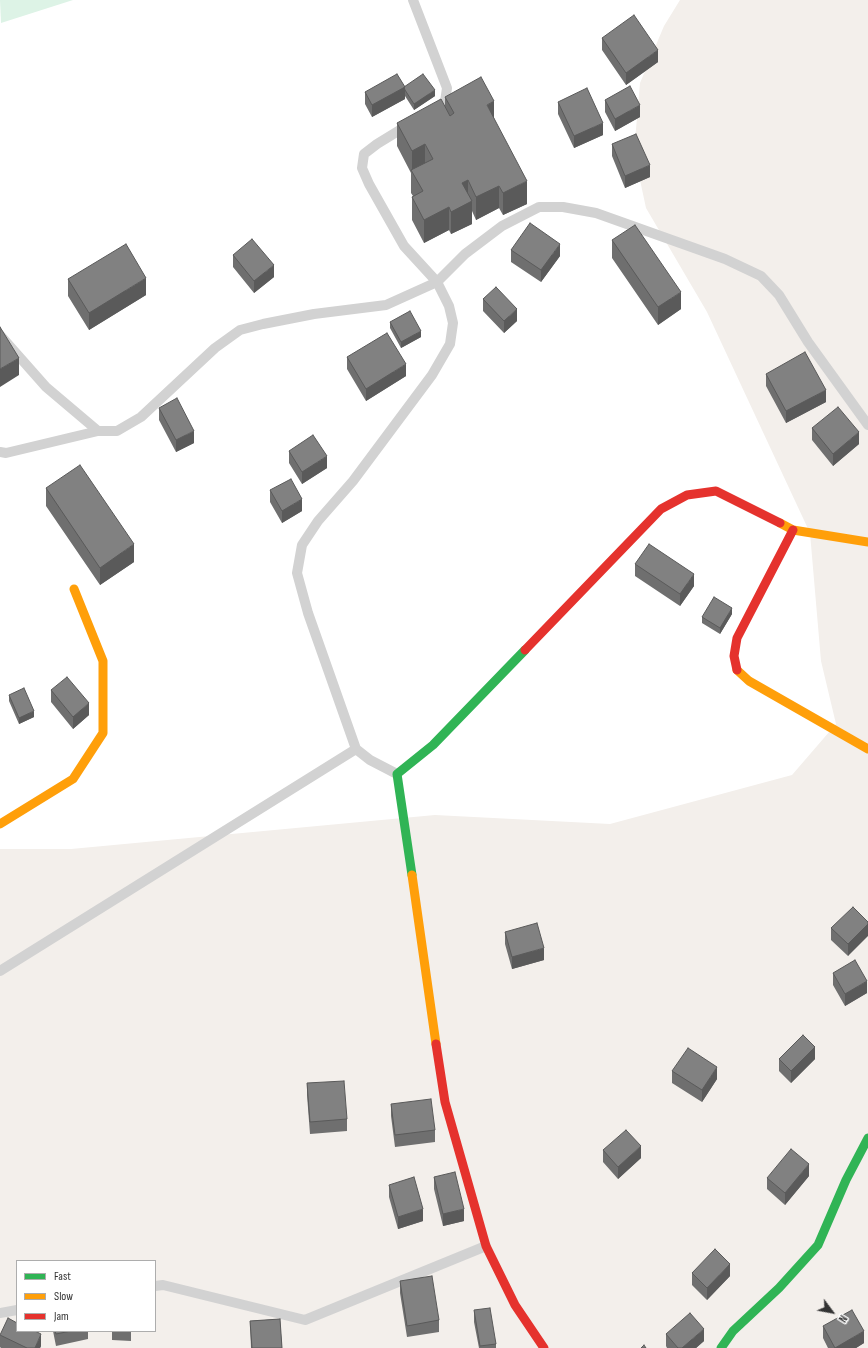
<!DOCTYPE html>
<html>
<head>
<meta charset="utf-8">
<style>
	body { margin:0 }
	#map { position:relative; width:868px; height:1348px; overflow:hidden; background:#fff; font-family:"Sofia Sans Condensed",sans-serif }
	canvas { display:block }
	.legend { position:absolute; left:16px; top:1260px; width:140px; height:72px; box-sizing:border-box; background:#fff; border:1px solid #adadad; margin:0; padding:5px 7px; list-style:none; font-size:12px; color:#333 }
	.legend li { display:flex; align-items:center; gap:8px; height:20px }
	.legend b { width:20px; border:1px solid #adadad }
	.north { position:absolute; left:812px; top:1292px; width:40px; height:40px; -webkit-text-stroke:3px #fff; paint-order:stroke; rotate:122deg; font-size:11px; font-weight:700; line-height:16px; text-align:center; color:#333 }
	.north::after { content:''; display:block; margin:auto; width:14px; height:18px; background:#333; clip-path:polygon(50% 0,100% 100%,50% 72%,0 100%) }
</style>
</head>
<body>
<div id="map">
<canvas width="868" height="1348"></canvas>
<ul class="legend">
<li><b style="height:5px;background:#30b455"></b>Fast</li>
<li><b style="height:5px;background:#ff9f0a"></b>Slow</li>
<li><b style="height:5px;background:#e5322d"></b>Jam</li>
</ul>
<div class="north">N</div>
</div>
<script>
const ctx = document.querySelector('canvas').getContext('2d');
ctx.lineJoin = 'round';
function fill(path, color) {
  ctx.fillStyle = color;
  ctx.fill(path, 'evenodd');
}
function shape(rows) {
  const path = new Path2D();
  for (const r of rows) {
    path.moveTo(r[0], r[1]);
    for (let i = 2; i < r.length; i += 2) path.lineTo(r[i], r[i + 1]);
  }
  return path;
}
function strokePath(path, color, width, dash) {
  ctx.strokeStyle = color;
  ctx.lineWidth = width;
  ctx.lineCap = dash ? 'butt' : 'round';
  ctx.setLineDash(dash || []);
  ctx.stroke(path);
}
fill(shape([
	[680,0,868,0,868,1348,0,1348,0,849,71,849,435,815,610,824,792,775,836,724,821,661,810,533,707,312,646,208,634,152,640,83,664,26],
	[17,1261,155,1261,155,1331,17,1331]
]), '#f3efeb');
fill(shape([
	[0,0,73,0,1,23]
]), '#ddf3e6');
strokePath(shape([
	[413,0,447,88,445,102,432,111],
	[0,335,46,387,98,431,117,431,141,417,215,348,240,330,263,324,314,314,386,305,437,282,404,246,369,184,362,168,364,154,377,144,408,125],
	[0,452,6,453,98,431],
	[397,774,370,760,356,749,308,613,297,573,302,545,318,521,353,481,432,375,450,344,453,323,449,306,437,282,465,254,502,226,539,207,563,207,596,213,725,259,761,276,779,295,808,342,868,425],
	[0,971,356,749],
	[155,1286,163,1285,305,1320,486,1246],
	[0,1313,17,1310]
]), '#d2d2d2', 10);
strokePath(shape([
	[412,875,397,774,433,745,525,650],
	[721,1348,733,1331,779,1288,818,1245,846,1180,868,1138]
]), '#30b455', 9);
strokePath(shape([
	[780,523,793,530,868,542],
	[737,670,749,681,868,749],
	[0,824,73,779,103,733,103,661,74,589],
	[412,875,436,1044]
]), '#ff9f0a', 9);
strokePath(shape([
	[525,650,661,509,687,495,716,491,780,523],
	[737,670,734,656,737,638,793,530],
	[436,1044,445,1102,486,1246,515,1305,544,1348]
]), '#e5322d', 9);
fill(shape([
	[602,38,658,62,626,85,602,50],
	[404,87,435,96,414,110,405,96,405,99,372,117,365,104,365,92],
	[445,97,494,118,527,204,503,215,499,208,476,220,472,211,472,224,451,234,449,230,424,243,412,220,412,197,413,196,411,193,411,173,397,146,397,123,445,107],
	[605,100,640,117,615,131,605,112],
	[558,102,603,135,574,148,558,114],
	[612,144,650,177,625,188,612,156],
	[612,240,681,309,658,325,612,258],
	[511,250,560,256,541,282,511,262],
	[233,255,274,277,254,293,233,267],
	[68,279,146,295,89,330,68,296],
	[483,299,517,321,504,333,483,311],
	[390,322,421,337,401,348,390,328],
	[347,357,406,376,366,401,347,369],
	[766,374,826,402,786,423,766,386],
	[159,408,194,443,176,452,159,420],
	[812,428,859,444,833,466,812,440],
	[289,451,327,468,302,484,289,463],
	[46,488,134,562,100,585,46,506],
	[270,490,302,511,282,523,270,502],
	[635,564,694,586,680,606,635,576],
	[732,614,720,634,702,623,702,617],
	[51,690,89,715,73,729,51,702],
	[9,695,34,717,19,724,9,701],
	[868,922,848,956,831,940,831,928],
	[505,932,544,960,512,969,505,944],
	[833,973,867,993,845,1006,833,985],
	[779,1059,815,1059,791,1083,779,1071],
	[672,1071,717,1079,702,1102,672,1083],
	[307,1083,347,1119,347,1131,310,1134,307,1095],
	[391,1104,435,1130,435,1142,395,1147,391,1116],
	[603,1150,641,1158,618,1179,603,1162],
	[809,1176,785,1205,767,1189,767,1178],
	[434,1177,464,1221,443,1226,434,1189],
	[389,1185,423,1221,398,1229,389,1197],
	[692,1273,730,1276,707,1300,692,1285],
	[400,1281,439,1320,439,1332,407,1337,400,1293],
	[474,1310,496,1344,496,1348,479,1348,474,1322],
	[280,1319,282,1348,251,1348,250,1321],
	[823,1326,864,1343,856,1348,828,1348,823,1338],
	[53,1331,88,1331,88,1339,56,1346],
	[112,1331,131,1331,131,1341,112,1340],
	[666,1334,704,1341,696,1348,667,1348,666,1346],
	[0,1335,41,1346,40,1348,1,1348,0,1347]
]), '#6f6f6f');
fill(shape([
	[658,50,658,62,626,85,626,73],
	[405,87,405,99,372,117,372,105],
	[435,90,435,96,414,110,414,104],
	[494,101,494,123,487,105],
	[640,105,640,117,615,131,615,119],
	[603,123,603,135,574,148,574,136],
	[425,144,425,167,412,172,412,151],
	[650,165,650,177,625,188,625,176],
	[468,180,468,203,472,201,472,224,451,234,451,212,462,183],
	[527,181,527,204,503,215,503,193],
	[499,186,499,208,476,220,476,197],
	[449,207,449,230,424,243,424,220],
	[560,244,560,256,541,282,541,270],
	[274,265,274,277,254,293,254,281],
	[146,278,146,295,89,330,89,313],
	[681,292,681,309,658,325,658,307],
	[517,309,517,321,504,333,504,321],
	[421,331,421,337,401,348,401,342],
	[19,358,19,375,0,387,0,369],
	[406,364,406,376,366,401,366,389],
	[826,390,826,402,786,423,786,411],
	[194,431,194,443,176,452,176,440],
	[859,432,859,444,833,466,833,454],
	[327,456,327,468,302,484,302,472],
	[302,499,302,511,282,523,282,511],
	[134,544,134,562,100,585,100,568],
	[694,574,694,586,680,606,680,594],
	[732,608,732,614,720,634,720,628],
	[89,703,89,715,73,729,73,717],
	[34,711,34,717,19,724,19,718],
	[868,924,868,936,848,956,848,944],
	[544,948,544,960,512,969,512,957],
	[867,981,867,993,845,1006,845,994],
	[815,1047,815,1059,791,1083,791,1071],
	[717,1067,717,1079,702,1102,702,1090],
	[641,1146,641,1158,618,1179,618,1167],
	[809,1164,809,1176,785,1205,785,1193],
	[423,1209,423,1221,398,1229,398,1217],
	[464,1209,464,1221,443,1226,443,1214],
	[730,1264,730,1276,707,1300,707,1288],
	[704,1329,704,1341,696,1348,682,1348],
	[864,1331,864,1343,856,1348,835,1348],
	[41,1334,41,1346,40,1348,35,1348]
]), '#5a5a5a');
const building = shape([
	[634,15,658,50,626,73,602,38,634,15],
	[397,74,405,87,372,105,365,92,397,74],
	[423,74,435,90,414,104,405,90,404,87,423,74],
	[481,77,494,101,487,105,527,181,503,193,499,186,476,197,468,180,462,183,472,201,451,212,449,207,424,220,412,197,423,191,411,170,433,159,425,144,412,151,397,123,441,99,450,116,454,113,445,97,481,77],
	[630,86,640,105,615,119,605,100,630,86],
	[587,88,603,123,574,136,558,102,587,88],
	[636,134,650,165,625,176,612,144,636,134],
	[530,223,560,244,541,270,511,250,530,223],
	[635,225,681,292,658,307,612,240,635,225],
	[252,239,274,265,254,281,233,255,252,239],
	[126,244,146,278,89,313,68,279,126,244],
	[496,287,517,309,504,321,483,299,496,287],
	[410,311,421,331,401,342,390,322,410,311],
	[0,327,19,358,0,369,0,327],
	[387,333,406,364,366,389,347,357,387,333],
	[805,352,826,390,786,411,766,374,805,352],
	[177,398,194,431,176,440,159,408,177,398],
	[838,407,859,432,833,454,812,428,838,407],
	[313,435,327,456,302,472,289,451,313,435],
	[80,465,134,544,100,568,46,488,80,465],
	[291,479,302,499,282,511,270,490,291,479],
	[649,544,694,574,680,594,635,564,649,544],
	[714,597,732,608,720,628,702,617,714,597],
	[67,677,89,703,73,717,51,690,67,677],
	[24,688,34,711,19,718,9,695,24,688],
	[853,907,868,922,868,924,848,944,831,928,853,907],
	[537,923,544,948,512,957,505,932,537,923],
	[855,960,867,981,845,994,833,973,855,960],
	[803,1035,815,1047,791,1071,779,1059,803,1035],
	[688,1048,717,1067,702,1090,672,1071,688,1048],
	[344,1081,347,1119,310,1122,307,1083,344,1081],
	[431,1099,435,1130,395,1135,391,1104,431,1099],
	[626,1130,641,1146,618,1167,603,1150,626,1130],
	[791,1149,809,1164,785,1193,767,1178,791,1149],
	[455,1172,464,1209,443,1214,434,1177,455,1172],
	[414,1177,423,1209,398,1217,389,1185,414,1177],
	[715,1249,730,1264,707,1288,692,1273,715,1249],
	[432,1276,439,1320,407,1326,400,1281,432,1276],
	[490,1308,496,1344,480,1346,474,1310,490,1308],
	[852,1310,864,1331,835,1348,823,1326,852,1310],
	[690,1313,704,1329,682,1348,678,1348,666,1334,690,1313],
	[8,1318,17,1323,17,1331,35,1331,41,1334,35,1348,27,1348,0,1335,8,1318],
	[280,1319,282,1348,252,1348,250,1321,280,1319],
	[55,1331,71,1331,56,1334,55,1331],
	[644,1345,646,1348,641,1348,644,1345]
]);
fill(building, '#818181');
strokePath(building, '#5a5a5a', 1);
</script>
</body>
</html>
